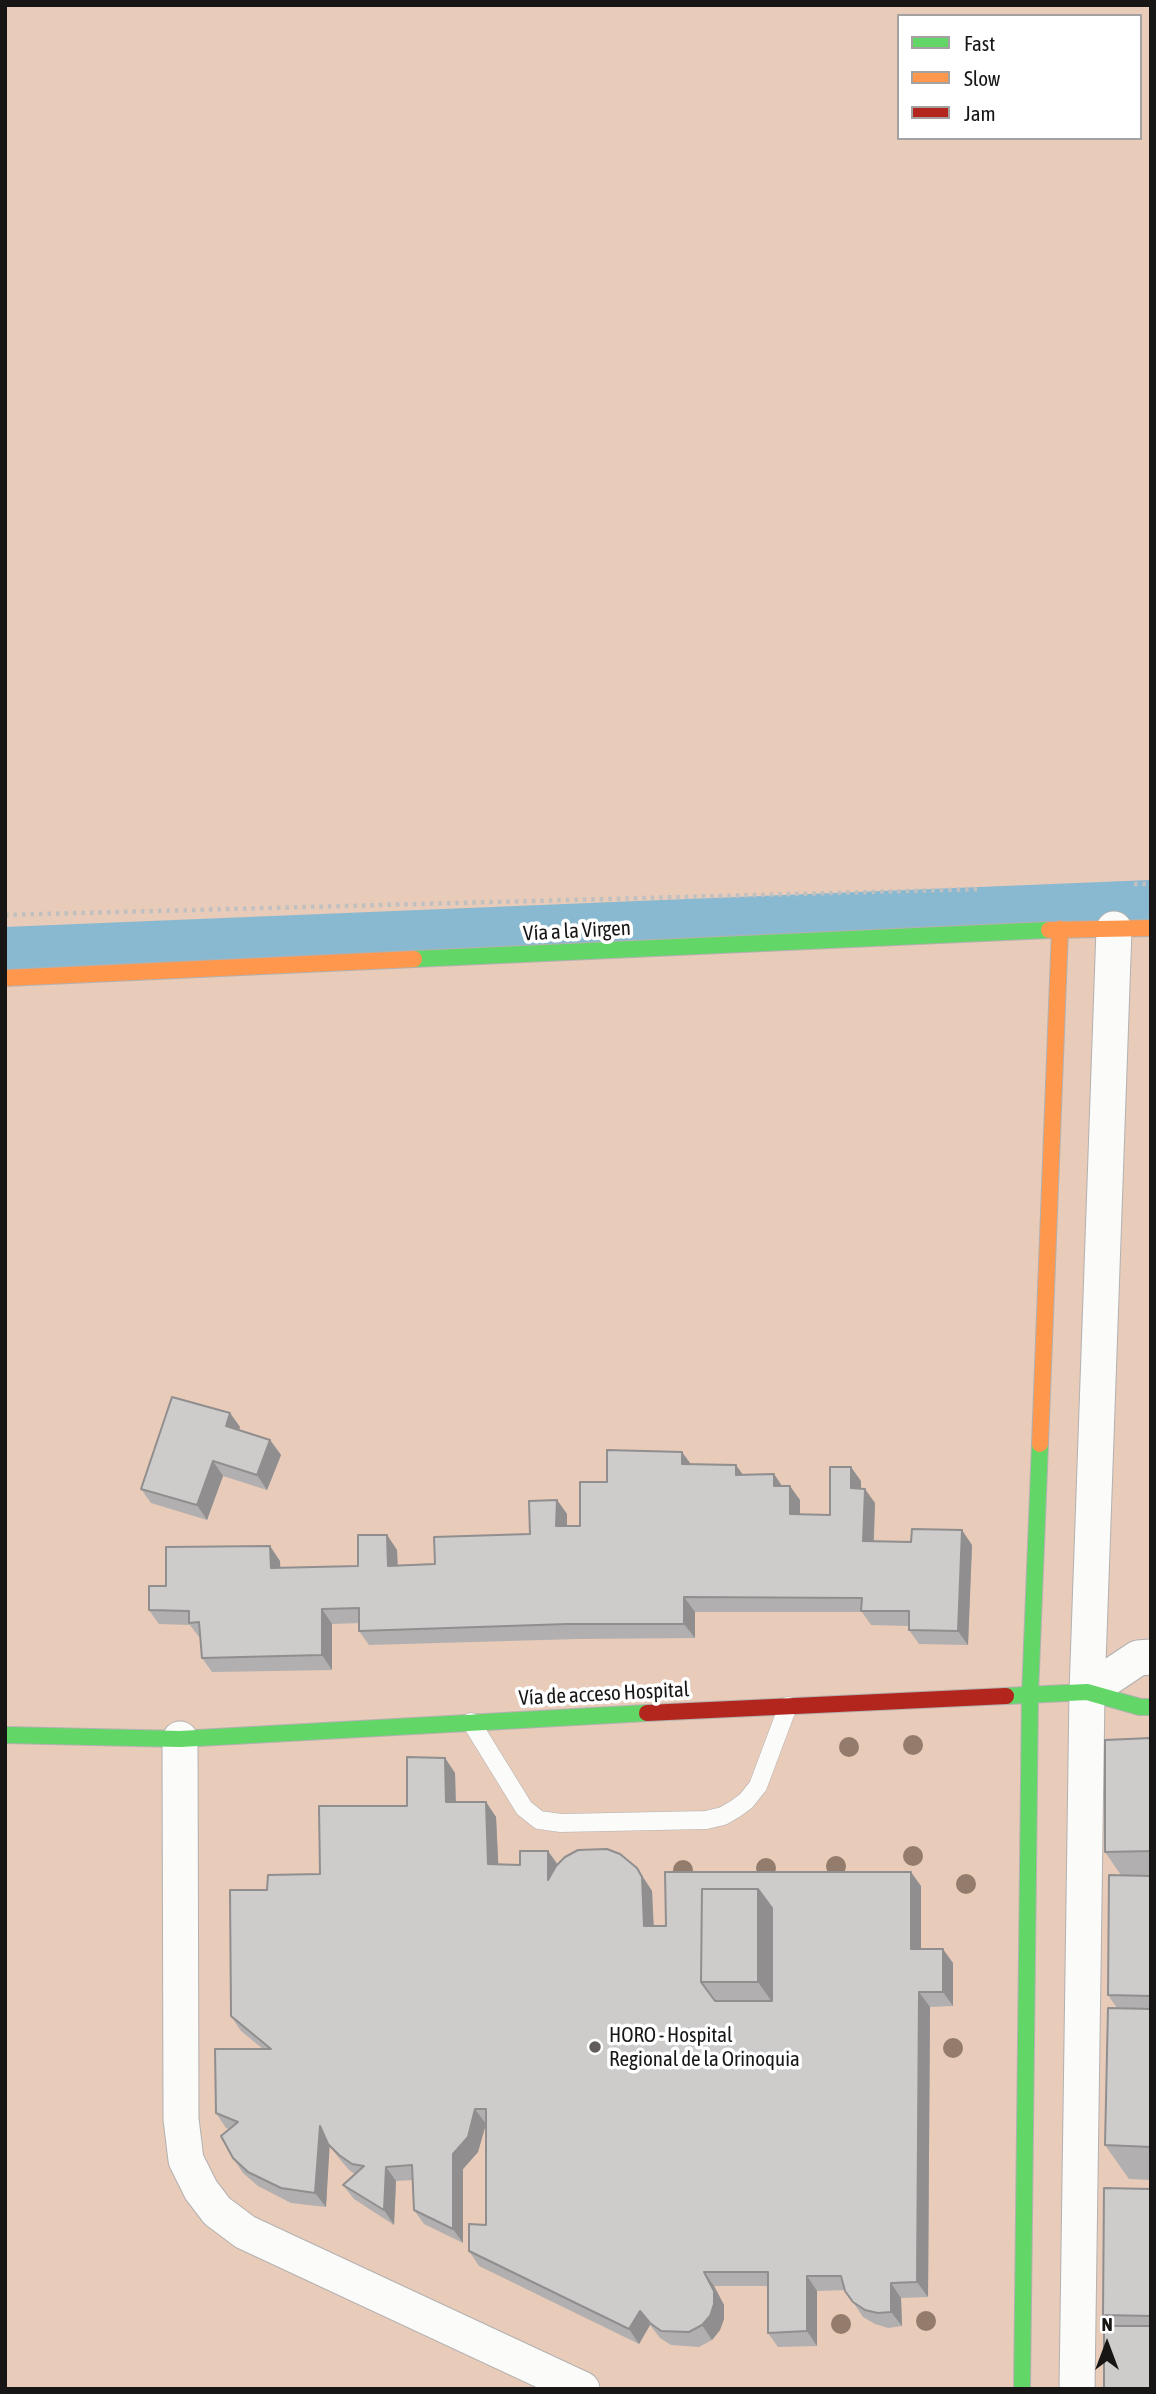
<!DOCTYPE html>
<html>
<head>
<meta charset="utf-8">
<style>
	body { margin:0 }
	#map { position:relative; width:1156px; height:2394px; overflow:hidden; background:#e5e2e0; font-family:"Asap Condensed",sans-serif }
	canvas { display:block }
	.frame { position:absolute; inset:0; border:7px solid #181615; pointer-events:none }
	.legend { position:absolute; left:897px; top:14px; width:245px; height:126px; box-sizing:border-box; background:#fff; border:2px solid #a3a2a1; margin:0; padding:9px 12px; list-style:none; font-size:21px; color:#181615 }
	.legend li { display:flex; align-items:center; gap:14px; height:35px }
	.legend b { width:35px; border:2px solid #a3a2a1 }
	.north { position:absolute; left:1072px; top:2310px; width:70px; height:70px; -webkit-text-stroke:5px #fff; paint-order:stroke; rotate:0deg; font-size:19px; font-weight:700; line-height:28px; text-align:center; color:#181615 }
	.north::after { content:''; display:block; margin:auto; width:24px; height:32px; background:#181615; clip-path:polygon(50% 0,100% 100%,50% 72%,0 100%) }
</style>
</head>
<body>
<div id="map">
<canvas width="1156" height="2394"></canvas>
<div class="frame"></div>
<ul class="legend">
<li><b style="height:9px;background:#63d668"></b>Fast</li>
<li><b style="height:9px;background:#ff974d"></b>Slow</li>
<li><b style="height:9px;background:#b3261e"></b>Jam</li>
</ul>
<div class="north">N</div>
</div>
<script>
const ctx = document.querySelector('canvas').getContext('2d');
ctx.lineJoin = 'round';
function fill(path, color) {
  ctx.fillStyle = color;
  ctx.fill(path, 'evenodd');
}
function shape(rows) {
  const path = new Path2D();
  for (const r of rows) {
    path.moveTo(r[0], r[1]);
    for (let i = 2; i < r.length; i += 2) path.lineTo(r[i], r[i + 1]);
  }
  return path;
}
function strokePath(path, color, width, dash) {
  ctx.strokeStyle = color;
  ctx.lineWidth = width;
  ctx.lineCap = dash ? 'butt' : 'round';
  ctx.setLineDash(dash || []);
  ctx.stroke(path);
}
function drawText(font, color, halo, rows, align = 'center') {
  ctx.font = font + ' "Asap Condensed",sans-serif';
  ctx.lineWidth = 7;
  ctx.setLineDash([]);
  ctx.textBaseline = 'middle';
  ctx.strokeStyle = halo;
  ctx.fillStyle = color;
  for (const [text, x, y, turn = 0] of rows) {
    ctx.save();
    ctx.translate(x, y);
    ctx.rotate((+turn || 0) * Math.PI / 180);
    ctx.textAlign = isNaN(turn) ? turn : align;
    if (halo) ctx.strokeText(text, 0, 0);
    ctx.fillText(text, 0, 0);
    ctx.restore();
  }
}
fill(shape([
	[5,5,1151,5,1151,2389,5,2389],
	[899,16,1140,16,1140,138,899,138]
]), '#e8cbb9');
strokePath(shape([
	[5,949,1151,902]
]), '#89b9d1', 44);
const lane = shape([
	[471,1722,524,1808,539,1820,561,1823,706,1820,723,1816,735,1809,746,1801,758,1786,788,1706]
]);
const street = shape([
	[1087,1692,1138,1658,1151,1657],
	[180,1739,181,2119,186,2160,201,2190,217,2211,245,2232,582,2389],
	[1077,2389,1087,1692,1114,929]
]);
const fast = shape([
	[414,959,1049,930],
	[1006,1696,1087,1692,1140,1707,1151,1707],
	[5,1735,180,1739,647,1713],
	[1022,2389,1030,1695,1040,1444]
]);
const slow = shape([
	[1049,930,1151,928],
	[5,978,414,959],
	[1040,1444,1060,929]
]);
const jam = shape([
	[647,1713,1006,1696]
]);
strokePath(lane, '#b3b1b0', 19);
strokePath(street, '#b3b1b0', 37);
strokePath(fast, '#b3b1b0', 18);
strokePath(slow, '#b3b1b0', 18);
strokePath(jam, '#b3b1b0', 18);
strokePath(shape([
	[1134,884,1151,884],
	[5,915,982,889]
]), '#c1c0c0', 4.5, [3.5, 5]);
strokePath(lane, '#fbfbfa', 18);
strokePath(street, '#fbfbfa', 35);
strokePath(fast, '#63d668', 16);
strokePath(slow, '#ff974d', 16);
strokePath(jam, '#b3261e', 16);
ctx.fillStyle = '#937c6c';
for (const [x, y] of [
	[913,1745],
	[849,1747],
	[913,1856],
	[836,1866],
	[766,1868],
	[683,1870],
	[966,1884],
	[953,2048],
	[926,2321],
	[841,2324]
]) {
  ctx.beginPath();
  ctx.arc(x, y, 10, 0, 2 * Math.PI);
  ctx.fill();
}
fill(shape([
	[230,1413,240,1427,239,1430,270,1440,281,1455,267,1490,223,1476,207,1520,151,1503,141,1489],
	[691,1464,743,1475,774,1474,782,1486,800,1500,800,1514,830,1515,861,1481,861,1489,875,1503,874,1541,972,1545,968,1645,919,1644,909,1630,909,1626,871,1625,862,1612,695,1612,695,1638,577,1639,369,1645,359,1631,359,1623,332,1624,332,1670,212,1672,202,1658,200,1637,199,1637,190,1625,159,1624,149,1610,166,1586,280,1561,280,1568,358,1566,387,1535,397,1550,398,1566,435,1564,530,1534,557,1500,567,1514,567,1526,580,1526,607,1482],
	[1151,1738,1151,2180,1129,2179,1105,2145,1117,2008,1108,1995,1121,1875,1105,1852],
	[445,1758,455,1773,456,1802,486,1802,496,1817,498,1864,520,1865,548,1851,558,1864,637,1868,652,1891,654,1926,666,1926,921,1886,921,1949,953,1963,953,2006,930,2007,928,2297,901,2298,902,2326,888,2328,875,2324,863,2317,845,2290,817,2291,817,2346,778,2347,768,2333,768,2286,714,2286,724,2305,724,2319,720,2330,712,2340,699,2347,671,2345,660,2338,650,2325,639,2344,479,2266,469,2251,486,2225,486,2124,478,2152,463,2169,463,2243,424,2224,414,2210,413,2180,396,2181,394,2225,354,2199,343,2185,355,2174,349,2170,339,2158,329,2145,326,2207,291,2203,258,2186,243,2173,233,2158,229,2129,226,2128,216,2113,263,2049,241,2031,231,2016,267,1890,320,1874,407,1806],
	[1151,2189,1151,2389,1103,2315]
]), '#b1afaf');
fill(shape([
	[230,1413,240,1427,236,1440,226,1426],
	[270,1440,281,1455,267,1490,257,1475],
	[682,1452,693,1467,682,1464],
	[213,1461,223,1476,207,1520,197,1505],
	[736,1465,746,1479,736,1475],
	[851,1467,861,1481,861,1503,851,1488],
	[774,1474,784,1489,774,1486],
	[790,1486,800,1500,800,1529,790,1514],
	[865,1489,875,1503,873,1555,863,1541],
	[557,1500,567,1514,567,1540,556,1526],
	[962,1530,972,1545,968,1645,958,1631],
	[387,1535,397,1550,398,1580,388,1566],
	[270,1546,280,1561,281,1582,271,1568],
	[684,1597,695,1612,695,1638,684,1624],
	[322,1609,332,1624,332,1670,322,1655],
	[445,1758,455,1773,456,1816,446,1802],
	[486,1802,496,1817,499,1878,488,1864],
	[548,1851,558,1866,548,1880],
	[637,1868,652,1891,654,1940,644,1926],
	[911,1872,921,1886,921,1963,911,1949],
	[758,1889,782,1923,782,2016,758,1982],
	[943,1949,953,1963,953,2006,943,1992],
	[919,1992,930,2007,928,2297,917,2282],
	[475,2109,486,2124,478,2152,463,2169,463,2243,453,2229,453,2154],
	[320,2126,330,2141,326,2207,315,2193],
	[386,2167,396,2181,394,2225,384,2210],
	[704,2272,714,2286,724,2305,724,2319,720,2330,712,2340,702,2325],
	[807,2276,817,2291,817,2346,807,2331],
	[891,2283,901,2298,902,2326,891,2312],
	[640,2311,650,2325,639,2344,629,2329]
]), '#908e8e');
const building = shape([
	[172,1397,230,1413,226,1426,270,1440,257,1475,213,1461,197,1505,141,1489,172,1397],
	[607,1450,682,1452,682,1464,736,1465,736,1475,774,1474,774,1486,790,1486,790,1514,830,1515,830,1467,851,1467,851,1488,865,1489,863,1541,911,1542,912,1529,962,1530,958,1631,909,1630,909,1611,861,1611,862,1598,684,1597,684,1624,567,1624,359,1631,359,1608,322,1609,322,1655,202,1658,199,1622,189,1623,189,1611,149,1610,149,1586,166,1586,166,1547,270,1546,271,1568,358,1566,358,1535,387,1535,388,1566,435,1564,434,1537,530,1534,529,1501,557,1500,556,1526,580,1526,580,1482,607,1482,607,1450],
	[1151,1738,1151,1851,1105,1852,1105,1740,1151,1738],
	[407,1757,445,1758,446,1802,486,1802,488,1864,520,1865,520,1851,548,1851,548,1880,556,1866,565,1857,578,1850,607,1849,620,1854,637,1868,642,1877,644,1926,666,1926,665,1872,911,1872,911,1949,943,1949,943,1992,919,1992,917,2282,891,2283,891,2312,878,2313,865,2310,853,2302,845,2291,841,2276,807,2276,807,2331,768,2333,768,2272,704,2272,714,2291,714,2304,710,2316,702,2325,689,2332,661,2331,650,2323,640,2311,629,2329,469,2251,469,2224,486,2225,486,2109,475,2109,468,2137,453,2154,453,2229,414,2210,412,2165,386,2167,384,2210,343,2185,364,2166,352,2164,339,2155,328,2144,320,2126,315,2193,281,2188,248,2172,233,2158,221,2136,238,2122,216,2113,215,2049,271,2049,231,2016,230,1890,267,1890,268,1875,320,1874,319,1806,407,1806,407,1757],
	[702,1889,758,1889,772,1908,772,2001,715,2001,701,1982,702,1889],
	[1109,1875,1151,1876,1151,1996,1108,1995,1109,1875],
	[702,1889,758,1889,758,1982,701,1982,702,1889],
	[1108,2008,1151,2009,1151,2147,1105,2145,1108,2008],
	[1104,2188,1151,2189,1151,2316,1103,2315,1104,2188],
	[1104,2326,1151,2326,1151,2389,1104,2389,1104,2326]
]);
fill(building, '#cecbcb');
strokePath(building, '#908e8e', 2);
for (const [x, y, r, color] of [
	[595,2047,7,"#605d5c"]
]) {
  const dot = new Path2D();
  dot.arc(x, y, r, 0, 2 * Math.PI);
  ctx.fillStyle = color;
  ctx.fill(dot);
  strokePath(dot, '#fff', 2.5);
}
drawText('21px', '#181615', '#fff', [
	["Vía a la Virgen",577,931,-3],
	["Vía de acceso Hospital",604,1694,-3]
]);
drawText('21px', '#181615', '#fff', [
	["HORO - Hospital",609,2035],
	["Regional de la Orinoquia",609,2059]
], 'left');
</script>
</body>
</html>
